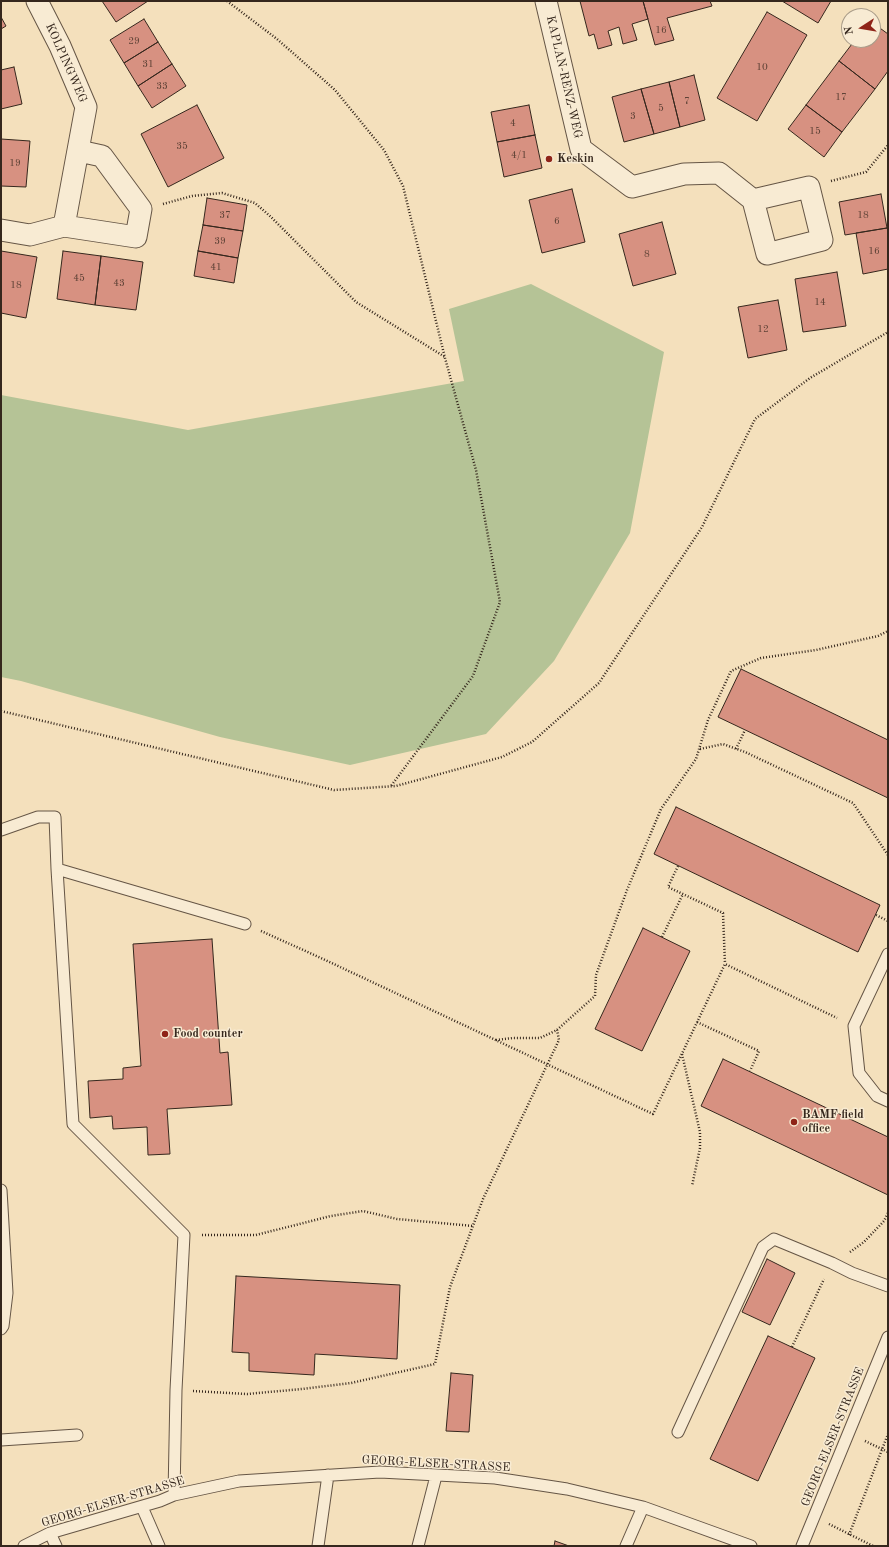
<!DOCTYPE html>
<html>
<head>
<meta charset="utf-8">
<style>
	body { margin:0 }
	#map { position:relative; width:889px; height:1547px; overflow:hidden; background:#f4e0bc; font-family:"Old Standard TT",serif }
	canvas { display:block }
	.frame { position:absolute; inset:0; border:2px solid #35271d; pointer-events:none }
	.north { position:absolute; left:841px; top:8px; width:40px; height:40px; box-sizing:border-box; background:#f8ebd3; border:1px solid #aa9d8a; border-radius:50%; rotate:258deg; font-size:11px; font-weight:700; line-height:16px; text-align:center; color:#35271d }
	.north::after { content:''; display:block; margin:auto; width:14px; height:18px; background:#8f2418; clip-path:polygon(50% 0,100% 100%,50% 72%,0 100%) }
</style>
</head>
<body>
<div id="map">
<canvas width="889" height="1547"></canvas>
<div class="frame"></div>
<div class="north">N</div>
</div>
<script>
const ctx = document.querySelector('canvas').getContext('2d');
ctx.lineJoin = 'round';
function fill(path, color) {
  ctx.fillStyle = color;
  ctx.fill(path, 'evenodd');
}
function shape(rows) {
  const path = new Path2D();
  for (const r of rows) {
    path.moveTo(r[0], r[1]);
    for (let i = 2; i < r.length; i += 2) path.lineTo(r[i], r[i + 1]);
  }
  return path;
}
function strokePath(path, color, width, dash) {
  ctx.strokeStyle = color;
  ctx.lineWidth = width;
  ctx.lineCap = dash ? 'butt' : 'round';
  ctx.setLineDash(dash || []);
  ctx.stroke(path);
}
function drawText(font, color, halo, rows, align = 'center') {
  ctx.font = font + ' "Old Standard TT",serif';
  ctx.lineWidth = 3;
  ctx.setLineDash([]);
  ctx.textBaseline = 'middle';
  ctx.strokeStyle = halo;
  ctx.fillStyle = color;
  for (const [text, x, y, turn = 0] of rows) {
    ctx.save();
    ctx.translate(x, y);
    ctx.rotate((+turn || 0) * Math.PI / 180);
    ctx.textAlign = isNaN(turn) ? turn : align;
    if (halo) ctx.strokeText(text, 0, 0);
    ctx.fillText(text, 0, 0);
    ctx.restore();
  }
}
fill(shape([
	[531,284,664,352,630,533,554,661,486,734,350,765,220,737,21,681,1,677,1,395,188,430,464,381,449,309]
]), '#b5c396');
const building = shape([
	[102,1,148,1,116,22,102,1],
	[580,1,643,1,648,19,632,24,637,40,623,44,619,27,608,31,612,45,598,49,594,34,589,36,580,1],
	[643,1,710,1,712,6,667,18,674,40,655,45,643,1],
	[782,1,831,1,818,23,782,1],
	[767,12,807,35,757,121,717,98,767,12],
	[1,17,6,26,1,29,1,17],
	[144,19,158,42,124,63,110,40,144,19],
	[873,23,888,34,888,71,875,89,839,61,855,40,873,40,873,23],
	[158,42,172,64,138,86,124,63,158,42],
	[839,61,875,89,842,132,806,105,839,61],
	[172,64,186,86,152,108,138,86,172,64],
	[14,67,22,104,1,109,1,70,14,67],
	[694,75,705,120,680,127,669,82,694,75],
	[669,82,680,127,654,134,641,89,669,82],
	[641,89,654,134,624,142,612,97,641,89],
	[197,105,224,158,168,187,141,134,197,105],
	[529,105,535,135,497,142,491,112,529,105],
	[806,105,842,132,824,157,788,129,806,105],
	[535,135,542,168,504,177,497,142,535,135],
	[1,139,30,141,26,187,1,186,1,139],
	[572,189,585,242,542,253,529,200,572,189],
	[881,194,887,228,845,235,839,202,881,194],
	[207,198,247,205,243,231,203,225,207,198],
	[662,222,676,274,633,286,619,234,662,222],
	[203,225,243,231,238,258,198,251,203,225],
	[887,228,888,228,888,269,863,274,856,233,887,228],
	[1,251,37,257,26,318,1,313,1,251],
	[63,251,101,256,95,305,57,299,63,251],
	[198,251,238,258,234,283,194,276,198,251],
	[101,256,143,262,136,310,95,305,101,256],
	[837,272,846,326,803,332,795,279,837,272],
	[778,300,787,350,748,358,738,307,778,300],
	[741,669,888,740,888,798,718,717,741,669],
	[676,807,880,905,858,952,654,854,676,807],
	[643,928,690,951,642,1051,595,1029,643,928],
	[212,939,220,1053,228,1052,232,1105,167,1109,170,1154,148,1155,147,1127,113,1129,112,1116,90,1118,88,1081,123,1079,123,1068,141,1066,133,944,212,939],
	[723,1059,888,1137,888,1195,701,1106,723,1059],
	[767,1259,795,1273,770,1325,742,1312,767,1259],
	[236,1276,400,1285,397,1359,315,1354,314,1375,249,1371,249,1353,232,1352,236,1276],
	[768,1336,815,1358,758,1481,710,1459,768,1336],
	[451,1373,473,1375,469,1432,446,1431,451,1373],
	[555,1541,569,1546,554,1546,555,1541]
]);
fill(building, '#d79181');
strokePath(building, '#35271d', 1);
const service = shape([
	[1,830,38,817,55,817,57,869],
	[888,954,854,1026,859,1073,877,1096,888,1101],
	[1,1190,7,1293,3,1326,1,1329],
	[678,1432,763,1247,774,1239,832,1263,852,1273,888,1286],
	[1,1440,77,1435],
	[174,1495,176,1390,184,1235,73,1124,57,869,245,924],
	[142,1507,159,1546],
	[50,1533,56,1546],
	[24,1546,50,1533,160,1501,174,1495,239,1481,380,1472,495,1478,567,1489,643,1507,751,1546],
	[318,1546,328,1475],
	[418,1546,436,1476],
	[626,1546,643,1507],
	[802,1546,888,1337]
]);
const minor = shape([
	[37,1,60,46,86,107,64,226,136,237,141,209,102,156,79,151],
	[546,1,581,149,632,187,684,174,719,173,753,200,767,254,822,240,809,187,753,200],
	[1,230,30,235,64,226]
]);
strokePath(service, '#655545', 13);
strokePath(minor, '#655545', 23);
strokePath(shape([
	[227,1,277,39,335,90,384,150,403,186,445,358,476,470,500,602,473,676,391,786],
	[831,181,866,172,888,145],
	[163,204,192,196,222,193,255,203,271,217,356,302,445,357],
	[1,711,334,790,396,786,502,757,532,742,599,683,702,527,755,419,810,378,888,332],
	[700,749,723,744,745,752,853,803,888,855],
	[736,749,745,730],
	[678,866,668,887,723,913,725,964],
	[876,915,888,921],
	[261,931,321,958,653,1114,725,964,837,1018],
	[662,937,683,894],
	[697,1022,759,1051,750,1071],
	[496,1040,513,1038,540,1038,557,1030,595,996,596,975,627,890,661,809,696,759,708,720,731,671,761,658,816,650,878,636,888,631],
	[682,1054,700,1132,700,1148,692,1186],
	[202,1235,256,1235,331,1216,363,1211,397,1219,473,1226],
	[850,1252,864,1242,884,1221,888,1213],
	[792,1347,824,1279],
	[193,1391,247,1394,302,1389,351,1383,435,1364,450,1287,483,1199,559,1040,557,1030],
	[865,1441,888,1452],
	[829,1524,873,1546],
	[849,1535,888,1434]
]), '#35271d', 2.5, [1, 2]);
strokePath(service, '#f8ebd3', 11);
strokePath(minor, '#f8ebd3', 21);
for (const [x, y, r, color] of [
	[549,159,4,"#8f2418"],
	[165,1034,4,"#8f2418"],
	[794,1122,4,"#8f2418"]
]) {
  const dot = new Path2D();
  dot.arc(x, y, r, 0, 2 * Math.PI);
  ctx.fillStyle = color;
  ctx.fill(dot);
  strokePath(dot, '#f8ebd3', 1.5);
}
drawText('10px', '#5e4236', null, [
	["16",661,30],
	["29",134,41],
	["31",148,64],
	["10",762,67],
	["33",162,86],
	["17",841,97],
	["7",687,101],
	["5",661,108],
	["3",633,116],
	["4",513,123],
	["15",815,131],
	["35",182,146],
	["4/1",519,155],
	["19",15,163],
	["37",225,215],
	["18",863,215],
	["6",557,221],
	["39",220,241],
	["16",874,251],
	["8",647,254],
	["41",216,267],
	["45",79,278],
	["43",119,283],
	["18",16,285],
	["14",820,302],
	["12",763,329]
]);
drawText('12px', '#35271d', '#f8ebd3', [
	["KOLPINGWEG",66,63,66],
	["KAPLAN-RENZ-WEG",564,77,77],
	["GEORG-ELSER-STRASSE",833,1437,-68],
	["GEORG-ELSER-STRASSE",436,1464,3],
	["GEORG-ELSER-STRASSE",113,1502,-17]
]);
drawText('bold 12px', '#35271d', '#f8ebd3', [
	["Keskin",557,159],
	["Food counter",173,1034],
	["BAMF field",802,1115],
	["office",802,1129]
], 'left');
</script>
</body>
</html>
